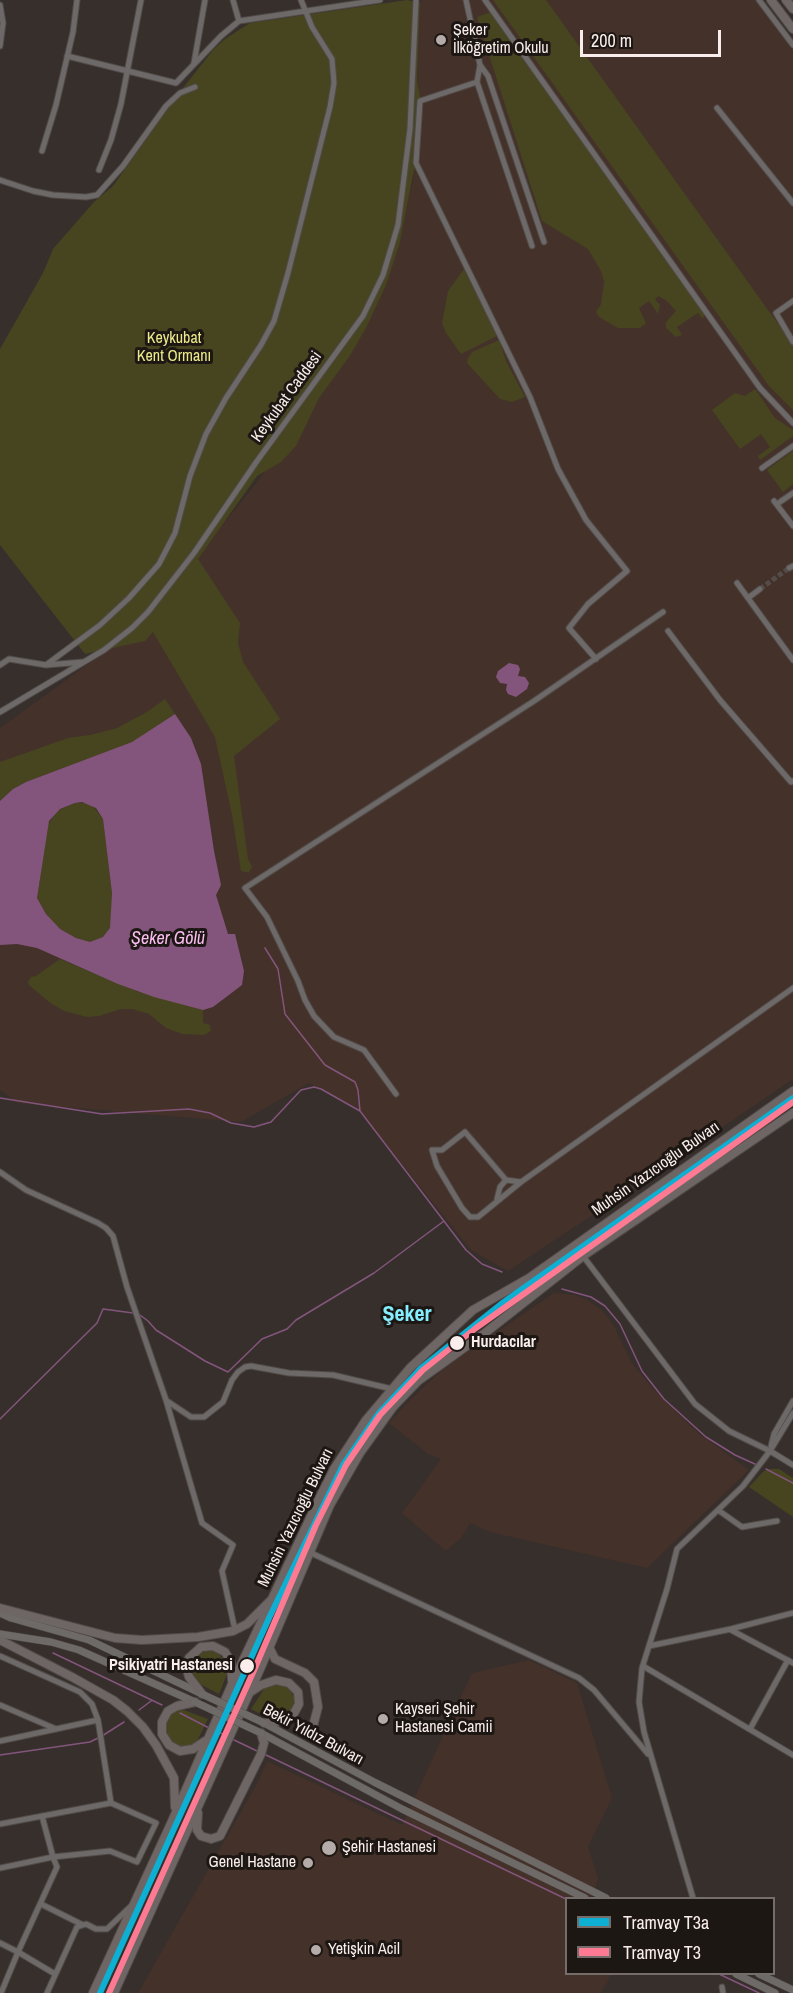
<!DOCTYPE html>
<html>
<head>
<meta charset="utf-8">
<style>
	body { margin:0 }
	#map { position:relative; width:793px; height:1993px; overflow:hidden; background:#372f2c; font-family:"Archivo Narrow",sans-serif }
	canvas { display:block }
	.legend { position:absolute; left:565px; top:1897px; width:210px; height:78px; box-sizing:border-box; background:#1d1714; border:2px solid #756d6a; margin:0; padding:8px 10px; list-style:none; font-size:18px; color:#f9eeeb }
	.legend li { display:flex; align-items:center; gap:12px; height:30px }
	.legend b { width:30px; border:2px solid #756d6a }
	.scale { position:absolute; left:580px; top:30px; width:141px; height:27px; box-sizing:border-box; border:3px solid #f9eeeb; border-top:0; padding-left:8px; font-size:18px; line-height:21px; white-space:nowrap; color:#f9eeeb; -webkit-text-stroke:4px #1d1714; paint-order:stroke }
</style>
</head>
<body>
<div id="map">
<canvas width="793" height="1993"></canvas>
<ul class="legend">
<li><b style="height:8px;background:#0dafd3"></b>Tramvay T3a</li>
<li><b style="height:8px;background:#fe7a93"></b>Tramvay T3</li>
</ul>
<div class="scale">200 m</div>
</div>
<script>
const ctx = document.querySelector('canvas').getContext('2d');
ctx.lineJoin = 'round';
function fill(path, color) {
  ctx.fillStyle = color;
  ctx.fill(path, 'evenodd');
}
function shape(rows) {
  const path = new Path2D();
  for (const r of rows) {
    path.moveTo(r[0], r[1]);
    for (let i = 2; i < r.length; i += 2) path.lineTo(r[i], r[i + 1]);
  }
  return path;
}
function strokePath(path, color, width, dash) {
  ctx.strokeStyle = color;
  ctx.lineWidth = width;
  ctx.lineCap = dash ? 'butt' : 'round';
  ctx.setLineDash(dash || []);
  ctx.stroke(path);
}
function drawText(font, color, halo, rows, align = 'center') {
  ctx.font = font + ' "Archivo Narrow",sans-serif';
  ctx.lineWidth = 6;
  ctx.setLineDash([]);
  ctx.textBaseline = 'middle';
  ctx.strokeStyle = halo;
  ctx.fillStyle = color;
  for (const [text, x, y, turn = 0] of rows) {
    ctx.save();
    ctx.translate(x, y);
    ctx.rotate((+turn || 0) * Math.PI / 180);
    ctx.textAlign = isNaN(turn) ? turn : align;
    if (halo) ctx.strokeText(text, 0, 0);
    ctx.fillText(text, 0, 0);
    ctx.restore();
  }
}
fill(shape([
	[422,0,756,0,793,49,793,1079,605,1207,508,1271,471,1250,357,1108,309,1083,241,1122,18,1103,0,1090,0,728,109,649,154,610,258,481,328,379,390,273,413,180,420,3],
	[554,1293,575,1295,587,1300,602,1310,613,1324,632,1363,655,1391,698,1433,749,1470,647,1568,490,1532,470,1523,462,1537,446,1551,402,1513,441,1459,428,1454,389,1423,410,1400,444,1368],
	[529,1660,577,1683,612,1798,588,1846,598,1879,592,1898,566,1898,566,1974,611,1974,601,1993,138,1993,258,1782,267,1761,402,1825,472,1673]
]), '#443129');
fill(shape([
	[407,0,420,3,417,82,423,109,419,161,414,170,399,246,386,285,366,328,349,357,319,398,296,446,281,462,257,476,198,559,240,623,238,643,243,662,280,719,234,756,248,859,252,867,249,872,245,872,241,871,232,815,215,737,153,632,145,641,85,654,0,545,0,349,43,273,53,249,94,202,113,186,176,97,213,50,225,39,250,23],
	[493,0,546,0,793,345,793,410,769,386],
	[491,12,705,313,703,319,698,313,677,327,682,335,676,337,666,328,666,322,676,311,667,301,658,296,655,299,660,305,658,314,649,301,639,308,646,323,640,328,618,328,599,317,596,312,601,304,604,282,601,271,588,249,542,221,477,17],
	[464,269,497,336,461,354,446,333,442,323,448,291],
	[499,340,506,361,525,397,512,402,500,399,467,363,468,358,472,352],
	[755,389,775,418,793,430,793,436,760,460,758,456,770,447,761,434,740,449,712,410,735,393,745,396],
	[793,451,793,484,783,492,767,470],
	[165,699,175,714,132,742,26,782,13,789,0,801,0,762,68,738,90,735,117,728,147,712],
	[75,803,86,803,93,806,103,819,112,893,111,925,106,935,94,942,87,942,76,938,60,929,50,920,37,898,48,825,57,811],
	[60,959,136,991,203,1010,203,1023,210,1025,211,1031,204,1035,182,1034,166,1028,149,1014,132,1009,121,1009,99,1016,87,1017,64,1011,49,1002,29,985,28,982,31,977,36,976],
	[770,1469,779,1469,793,1478,793,1517,749,1487,764,1471],
	[205,1651,213,1651,220,1655,226,1665,227,1674,219,1694,196,1682,192,1675,191,1668,194,1658],
	[278,1684,288,1687,294,1697,295,1703,287,1717,271,1719,251,1709,264,1689],
	[181,1709,208,1719,197,1741,191,1746,183,1749,169,1743,164,1727,169,1715]
]), '#474520');
fill(shape([
	[509,663,518,665,520,669,518,676,525,677,529,683,527,689,516,697,508,694,506,690,507,684,500,683,496,677,498,671],
	[175,714,191,738,201,764,214,851,221,885,216,895,228,934,235,934,244,971,242,985,213,1007,203,1010,154,997,118,984,37,948,17,944,0,945,0,801,13,789,26,782,132,742],
	[82,802,96,808,103,819,112,893,110,928,103,937,90,942,76,938,60,929,46,914,37,898,49,821,60,809,75,803]
]), '#83557c');
strokePath(shape([
	[265,948,278,969,285,1014,325,1065,355,1082,358,1090,360,1111,466,1250,482,1264,502,1272],
	[0,1098,102,1114,189,1109,210,1113,231,1123,254,1127,271,1122,301,1090,314,1087,321,1089,360,1111],
	[562,1289,591,1297,605,1306,620,1324,642,1371,664,1399,706,1437,735,1455,757,1465],
	[140,1315,148,1321,156,1330,205,1361,228,1372,262,1339,287,1329,296,1320,374,1273,444,1221],
	[0,1419,97,1323,103,1309,133,1313],
	[766,1469,793,1483],
	[53,1653,162,1705],
	[139,1710,151,1701],
	[180,1713,209,1728],
	[216,1731,225,1735],
	[102,1736,124,1722],
	[232,1739,257,1751],
	[264,1754,566,1899],
	[0,1755,90,1742,98,1738],
	[719,1974,759,1993]
]), '#83557c', 1.5);
strokePath(shape([
	[760,589,789,568]
]), '#544c49', 5, [5, 2.5]);
const minor = shape([
	[233,0,239,21],
	[466,0,480,65,477,82,532,246],
	[485,0,760,388,793,423],
	[759,0,793,45],
	[0,5,3,23,0,46],
	[67,56,176,83,221,36,239,21,380,0],
	[194,63,205,0],
	[480,65,488,76,544,242],
	[477,82,420,101,416,163,530,397,558,469,586,520,627,571,588,604,569,628,596,659],
	[717,108,793,203],
	[42,151,56,105,73,32,77,0],
	[99,170,111,140,121,104,141,0],
	[0,180,33,191,53,195,86,197,97,195,123,166,166,106,180,93,195,87],
	[793,301,776,313,793,342],
	[762,468,793,446],
	[774,501,793,526],
	[777,504,793,493],
	[789,568,793,566],
	[737,583,793,660],
	[748,598,760,589],
	[668,631,720,700,791,782,793,781],
	[0,665,9,659,46,665,83,662],
	[46,665,100,625,129,598,159,564,175,533,190,476,206,434,226,398,261,345,274,321,288,273,330,107,334,83,332,59,312,27,301,0],
	[0,712,104,650,132,628,148,612,194,553,257,461,363,316,383,275,398,225,410,129,416,0],
	[396,1094,364,1050,334,1037,314,1016,305,1000,298,981,267,917,245,888,534,701,663,612],
	[0,1172,26,1190,98,1223,106,1228,113,1236,127,1287,166,1400,202,1523,233,1545,222,1571,235,1630],
	[521,1182,506,1180,465,1132,442,1150,432,1150,437,1166,462,1208,470,1217,478,1217,521,1182,793,988],
	[497,1199,500,1187,506,1180],
	[583,1256,695,1404,729,1431,770,1451,793,1465],
	[167,1401,191,1417,204,1417,223,1402,232,1380,238,1372,245,1367,251,1366,289,1373,333,1375,392,1389],
	[771,1446,774,1434,793,1401],
	[718,1510,742,1527,777,1521],
	[309,1552,579,1678,594,1690,648,1754],
	[731,1630,793,1663],
	[649,1646,731,1629,793,1613],
	[0,1656,80,1692,92,1704,98,1720],
	[643,1666,793,1755],
	[0,1705,56,1729],
	[750,1729,788,1660],
	[0,1741,98,1720,111,1803],
	[0,1824,111,1803,156,1823,137,1862,110,1851,53,1857,57,1867,18,1952,0,1943],
	[0,1868,53,1857,42,1816],
	[693,1898,644,1732,639,1702,642,1668,667,1589,677,1549,743,1486,770,1451,793,1413],
	[41,1904,81,1924],
	[722,1987,723,1993],
	[1,1993,18,1952,55,1974],
	[47,1993,77,1927,86,1924,96,1929,107,1929,130,1907]
]);
const major = shape([
	[0,1613,11,1618,89,1640,202,1694],
	[0,1634,51,1642,79,1650,195,1702],
	[264,1723,374,1782,606,1898],
	[261,1733,402,1809,585,1898],
	[736,1974,775,1993],
	[759,1974,793,1990]
]);
const highway = shape([
	[771,0,793,29],
	[786,0,793,9],
	[0,1608,115,1638,142,1640,198,1637,233,1631,247,1624,270,1601],
	[0,1640,72,1677,113,1700,127,1711,143,1727,156,1745,174,1778,175,1807],
	[269,1647,275,1659,305,1673,314,1682,318,1707,312,1730],
	[249,1693,261,1685,276,1680,289,1683,298,1692,299,1704,292,1717,286,1721,264,1723],
	[202,1694,189,1677,187,1670,189,1658,201,1647,213,1646,225,1652,231,1662,232,1681],
	[195,1702,177,1706,168,1711,162,1722,162,1734,169,1745,180,1751,193,1749,205,1741],
	[198,1813,197,1830,201,1836,211,1839,220,1836,261,1754,264,1743,261,1733],
	[93,1993,173,1819,232,1684,320,1497,334,1469,366,1420,410,1368,473,1310,529,1278,793,1091],
	[114,1993,261,1667,330,1505,360,1453,393,1407,418,1381,485,1333,583,1256,793,1113]
]);
strokePath(minor, '#514b48', 7);
strokePath(major, '#514b48', 8);
strokePath(highway, '#514b48', 10);
strokePath(minor, '#6d6969', 5);
strokePath(major, '#6e6a68', 7);
strokePath(highway, '#6d6665', 8);
const majorBridge = shape([
	[202,1694,264,1723],
	[195,1702,261,1733]
]);
strokePath(majorBridge, '#514b48', 8, []);
strokePath(majorBridge, '#6e6a68', 7);
strokePath(shape([
	[100,1993,270,1616,343,1465,379,1413,421,1368,501,1304,793,1098]
]), '#0dafd3', 6);
strokePath(shape([
	[109,1993,255,1668,316,1525,346,1465,380,1415,423,1370,476,1328,793,1102]
]), '#fe7a93', 6);
for (const [x, y, r, color] of [
	[441,40,6,"#b5aba8"],
	[457,1343,8,"#f9eeeb"],
	[247,1666,8,"#f9eeeb"],
	[383,1719,6,"#b5aba8"],
	[329,1848,8,"#b5aba8"],
	[308,1863,6,"#b5aba8"],
	[316,1950,6,"#b5aba8"]
]) {
  const dot = new Path2D();
  dot.arc(x, y, r, 0, 2 * Math.PI);
  ctx.fillStyle = color;
  ctx.fill(dot);
  strokePath(dot, '#1d1714', 2);
}
drawText('16px', '#f9eeeb', '#1d1714', [
	["Şeker",453,31],
	["İlköğretim Okulu",453,49],
	["Kayseri Şehir",395,1710],
	["Hastanesi Camii",395,1728],
	["Şehir Hastanesi",342,1848],
	["Genel Hastane",296,1863,"right"],
	["Yetişkin Acil",328,1950]
], 'left');
drawText('16px', '#ebe98a', '#1d1714', [
	["Keykubat",174,339],
	["Kent Ormanı",174,357]
]);
drawText('16px', '#f9eeeb', '#1d1714', [
	["Keykubat Caddesi",287,397,-54],
	["Muhsin Yazıcıoğlu Bulvarı",656,1169,-35],
	["Muhsin Yazıcıoğlu Bulvarı",296,1518,-64],
	["Bekir Yıldız Bulvarı",313,1735,28]
]);
drawText('bold 16px', '#f9eeeb', '#1d1714', [
	["Hurdacılar",471,1343],
	["Psikiyatri Hastanesi",233,1666,"right"]
], 'left');
drawText('italic 18px', '#fabef1', '#1d1714', [
	["Şeker Gölü",168,939]
]);
drawText('bold 22px', '#84edfe', '#1d1714', [
	["Şeker",407,1315]
]);
</script>
</body>
</html>
